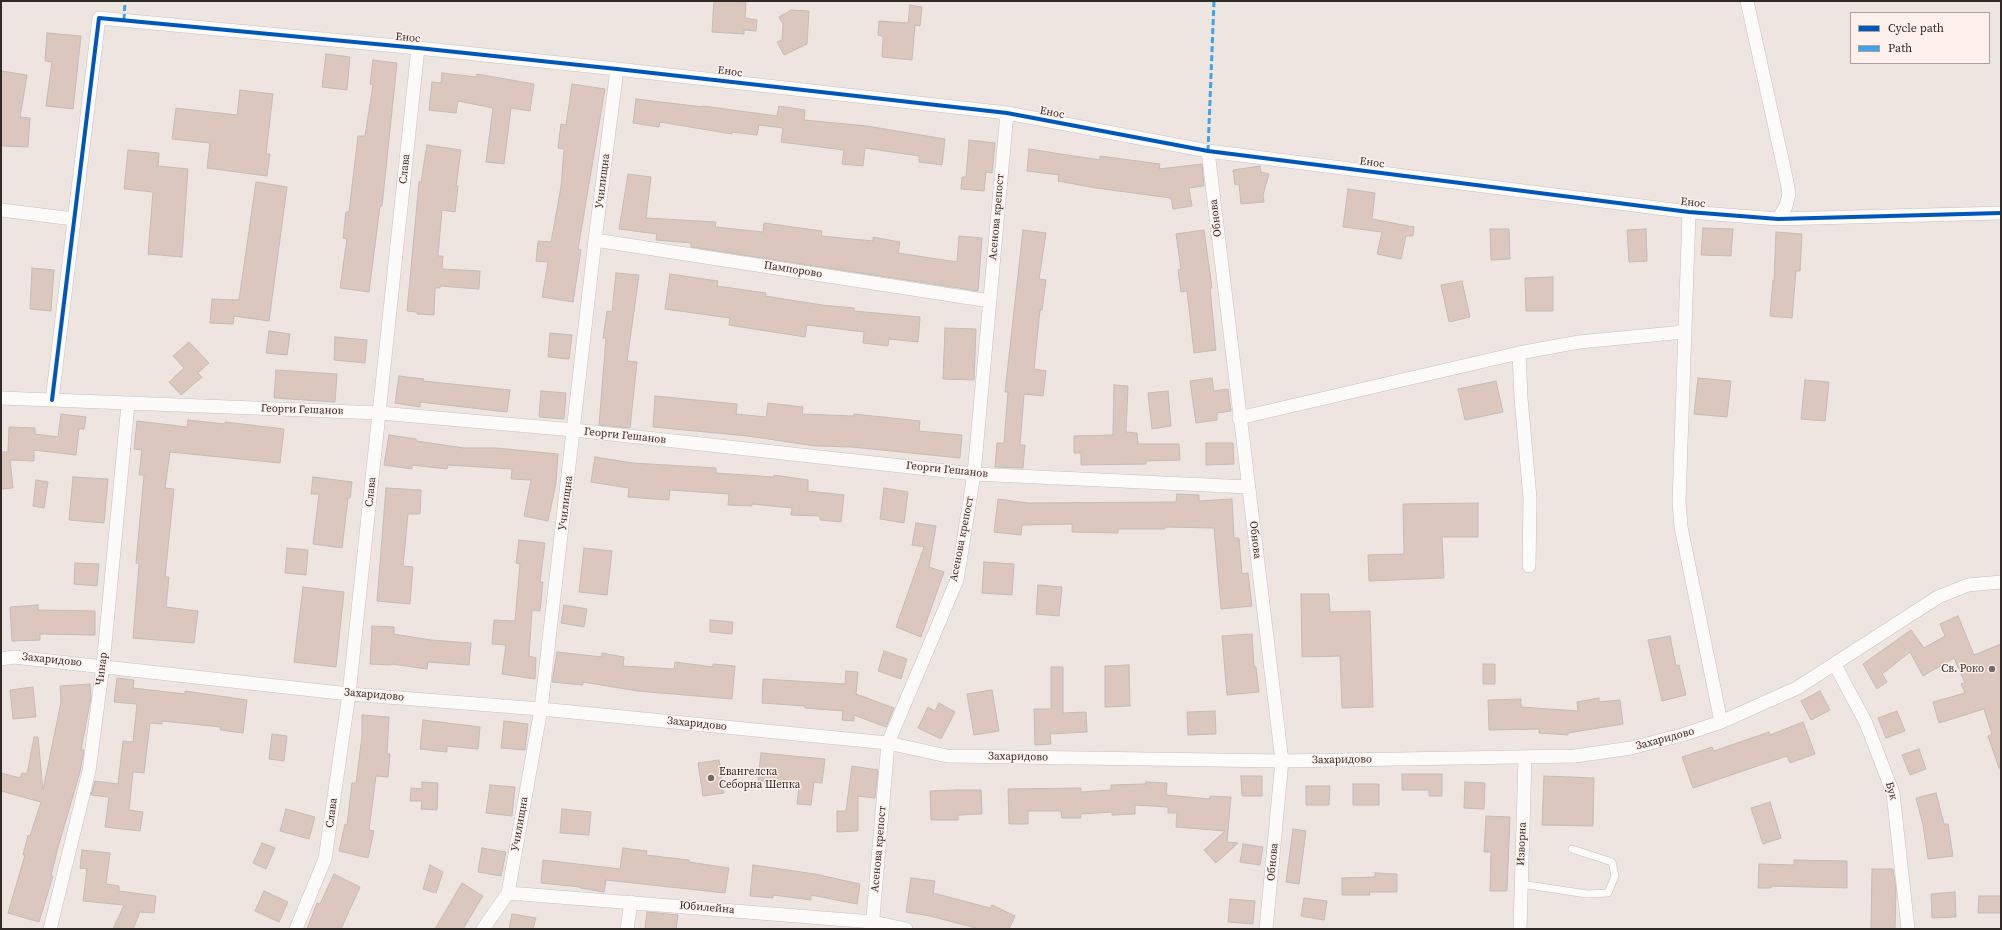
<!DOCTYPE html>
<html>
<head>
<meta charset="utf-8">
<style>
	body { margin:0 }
	#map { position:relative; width:2002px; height:930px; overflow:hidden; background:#eee5e1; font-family:"Source Serif 4",serif }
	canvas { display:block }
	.frame { position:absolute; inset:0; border:2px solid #302a27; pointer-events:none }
	.legend { position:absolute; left:1850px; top:12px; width:140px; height:52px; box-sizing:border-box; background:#fef0eb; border:1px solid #aca19d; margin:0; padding:5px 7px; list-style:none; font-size:12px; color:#302a27 }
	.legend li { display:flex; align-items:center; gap:8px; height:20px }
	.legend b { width:20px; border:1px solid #aca19d }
</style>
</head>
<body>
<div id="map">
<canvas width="2002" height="930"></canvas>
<div class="frame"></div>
<ul class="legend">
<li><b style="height:5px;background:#0057b8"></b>Cycle path</li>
<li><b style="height:5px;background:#3ea3eb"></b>Path</li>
</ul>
</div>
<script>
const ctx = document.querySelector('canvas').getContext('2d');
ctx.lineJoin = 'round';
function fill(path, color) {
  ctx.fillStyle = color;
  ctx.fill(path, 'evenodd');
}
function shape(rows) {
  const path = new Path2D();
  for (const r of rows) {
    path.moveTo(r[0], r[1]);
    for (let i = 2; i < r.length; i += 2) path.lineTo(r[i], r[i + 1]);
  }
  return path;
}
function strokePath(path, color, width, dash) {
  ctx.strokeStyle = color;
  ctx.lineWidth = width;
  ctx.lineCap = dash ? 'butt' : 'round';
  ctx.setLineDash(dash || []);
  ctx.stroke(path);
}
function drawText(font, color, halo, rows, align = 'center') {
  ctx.font = font + ' "Source Serif 4",serif';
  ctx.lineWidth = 3;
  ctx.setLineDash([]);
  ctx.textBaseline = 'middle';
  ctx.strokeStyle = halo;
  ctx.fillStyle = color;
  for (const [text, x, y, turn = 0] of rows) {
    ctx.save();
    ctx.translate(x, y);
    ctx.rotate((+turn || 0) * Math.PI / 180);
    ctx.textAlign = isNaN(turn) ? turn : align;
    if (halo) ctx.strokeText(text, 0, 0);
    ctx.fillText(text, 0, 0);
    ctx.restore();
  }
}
const building = shape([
	[714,1,746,2,745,18,757,20,756,31,744,30,744,34,712,32,714,1],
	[910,5,922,7,920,26,915,25,912,60,882,57,883,39,882,36,878,35,879,21,908,23,910,5],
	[791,10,809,11,807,44,784,55,777,42,782,40,783,24,779,17,791,10],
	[47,33,81,36,73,109,46,106,52,62,45,61,47,33],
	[326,54,350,57,347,90,322,87,326,54],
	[373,60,397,63,382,206,380,206,369,292,340,288,347,239,343,238,346,212,349,212,358,136,365,136,373,85,370,84,373,60],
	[1,71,27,75,20,117,30,118,28,147,1,146,1,71],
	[442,73,476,77,477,74,534,84,530,111,511,108,504,164,486,162,493,108,458,101,456,113,429,110,432,82,441,83,442,73],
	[572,84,605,89,578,249,581,250,573,302,542,297,548,262,536,261,538,241,551,242,561,187,564,149,558,148,561,124,566,125,572,84],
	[240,90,273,94,266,154,270,154,267,176,207,168,210,143,172,139,176,108,237,115,240,90],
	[636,99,703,107,703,106,777,116,779,106,805,110,804,120,867,126,945,139,942,165,919,162,919,156,865,148,863,166,842,164,844,150,781,142,783,128,759,125,757,135,732,132,732,134,660,122,659,127,633,123,636,99],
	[969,140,995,143,992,173,986,172,984,191,961,189,962,177,966,177,969,140],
	[427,145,461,150,456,186,458,186,455,212,442,210,438,256,443,256,442,269,480,271,479,289,440,286,440,288,435,288,434,315,417,314,417,312,407,311,419,182,421,182,427,145],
	[1029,149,1100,160,1100,156,1160,164,1159,169,1202,164,1204,186,1189,188,1192,206,1173,209,1171,198,1096,188,1058,181,1059,175,1027,171,1029,149],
	[128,150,159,153,158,166,188,169,182,257,148,254,153,192,124,189,128,150],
	[1260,166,1261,172,1269,174,1263,195,1264,202,1241,204,1239,184,1235,185,1233,170,1260,166],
	[628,174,651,177,646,218,716,222,715,227,763,232,764,223,822,231,821,236,873,241,873,237,900,242,898,253,957,262,959,236,982,238,978,291,691,247,691,243,656,240,657,234,619,229,628,174],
	[256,182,287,187,269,321,234,316,233,324,210,323,212,299,239,300,256,182],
	[1348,189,1375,193,1372,219,1414,227,1413,236,1406,236,1401,259,1377,254,1382,232,1343,227,1348,189],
	[1703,228,1733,229,1731,256,1701,255,1703,228],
	[1490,229,1509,229,1510,259,1491,260,1490,229],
	[1646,229,1647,261,1629,262,1627,230,1646,229],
	[1023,230,1046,233,1039,279,1046,280,1042,310,1040,310,1034,369,1046,371,1043,396,1024,394,1020,445,1025,445,1023,468,995,467,997,443,1004,443,1008,392,1005,392,1023,230],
	[1204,230,1212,288,1210,288,1216,350,1194,353,1187,291,1181,292,1178,270,1181,269,1176,234,1204,230],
	[1776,232,1802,234,1800,271,1796,271,1792,318,1770,316,1773,280,1774,281,1776,232],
	[32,268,54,270,51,311,30,309,32,268],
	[616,273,639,275,627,361,637,362,630,428,599,425,606,338,603,338,607,311,612,312,616,273],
	[670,274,718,281,717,286,766,293,765,296,822,305,854,308,854,311,920,317,918,342,889,339,888,346,863,343,864,332,807,325,805,337,729,325,730,318,665,309,670,274],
	[1553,277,1553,311,1526,311,1525,278,1553,277],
	[1462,281,1470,317,1449,322,1441,285,1462,281],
	[945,328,976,329,974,380,943,379,945,328],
	[269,331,290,334,287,355,266,353,269,331],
	[550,333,572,335,569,359,548,357,550,333],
	[335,337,367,340,365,363,334,360,335,337],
	[189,342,209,363,198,373,202,377,181,395,169,382,184,368,173,356,189,342],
	[276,370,337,374,335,402,274,398,276,370],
	[399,376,424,379,423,381,510,390,507,412,420,402,420,407,395,403,399,376],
	[1212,378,1214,391,1228,389,1231,411,1217,413,1217,420,1196,423,1190,381,1212,378],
	[1698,378,1731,381,1727,417,1694,414,1698,378],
	[1805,380,1829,382,1825,421,1801,419,1805,380],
	[1496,381,1503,412,1465,420,1458,389,1496,381],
	[1114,385,1128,386,1126,432,1137,433,1138,444,1179,444,1180,460,1146,461,1146,464,1081,465,1081,453,1074,453,1074,436,1113,435,1114,385],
	[541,391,566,393,564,419,539,417,541,391],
	[1168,391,1171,426,1152,429,1148,393,1168,391],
	[655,396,737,404,736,414,766,417,768,403,803,407,802,414,854,416,854,414,920,421,919,431,962,435,960,458,852,447,815,446,748,436,653,427,655,396],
	[61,414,86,417,84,429,79,429,76,455,34,450,34,461,10,460,13,488,1,489,1,452,8,452,9,427,35,428,35,434,58,437,61,414],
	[188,420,225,424,225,422,284,429,280,463,170,452,165,488,174,489,165,577,169,577,166,607,198,611,194,643,133,638,139,564,136,563,144,475,139,475,142,450,134,449,137,421,187,427,188,420],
	[389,435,416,439,416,441,464,448,496,448,558,454,556,483,548,521,524,516,531,480,511,479,512,469,448,465,447,469,412,465,412,469,384,465,389,435],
	[1206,443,1233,443,1234,464,1206,465,1206,443],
	[595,457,633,463,716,468,716,473,774,477,774,475,808,480,808,491,844,495,841,522,820,520,820,516,791,515,792,508,752,504,752,506,728,505,729,494,670,490,669,500,628,497,629,488,591,482,595,457],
	[73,477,108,479,104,523,69,520,73,477],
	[313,477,352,482,350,498,348,498,342,548,313,544,319,494,311,494,313,477],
	[36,480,48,482,44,508,33,506,36,480],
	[386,488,421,490,420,514,408,514,403,566,413,567,410,604,377,601,386,488],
	[884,488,908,492,904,523,880,519,884,488],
	[1177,494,1199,495,1199,501,1232,499,1234,538,1239,538,1242,574,1248,573,1252,606,1221,609,1214,528,1165,527,1165,529,1118,529,1118,533,1072,532,1072,524,1022,525,1021,535,994,532,998,499,1028,503,1176,502,1177,494],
	[1478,503,1478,537,1442,537,1444,578,1369,581,1368,555,1404,554,1403,504,1478,503],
	[916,523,936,526,929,567,944,572,921,637,896,627,924,547,912,545,916,523],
	[519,540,545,543,540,582,543,582,540,611,532,610,529,656,536,658,535,679,502,674,506,645,492,644,494,620,515,621,520,564,516,563,519,540],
	[287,548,308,550,306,575,285,573,287,548],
	[584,548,612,551,607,595,579,592,584,548],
	[984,562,1014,564,1012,595,982,593,984,562],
	[75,563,99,564,97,586,74,584,75,563],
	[1038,585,1062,587,1059,616,1036,614,1038,585],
	[303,587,344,592,336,667,294,662,303,587],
	[1301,594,1329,594,1330,612,1370,611,1373,707,1342,708,1340,656,1302,657,1301,594],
	[38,605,38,610,95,611,95,635,40,634,40,640,12,641,10,607,38,605],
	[564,605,587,609,584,627,561,623,564,605],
	[1958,616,1974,655,2001,644,2001,768,1999,768,1988,736,1992,734,1984,709,1939,723,1933,702,1965,693,1961,684,1965,683,1954,658,1923,676,1910,652,1882,674,1887,682,1877,689,1863,664,1911,630,1924,648,1945,636,1940,624,1958,616],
	[710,620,733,622,732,634,710,632,710,620],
	[372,626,394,627,394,634,431,640,471,643,469,665,428,662,427,669,392,664,391,665,370,664,372,626],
	[1252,634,1254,667,1256,667,1259,692,1227,695,1222,636,1252,634],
	[1670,636,1676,666,1679,665,1686,695,1662,701,1648,640,1670,636],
	[884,651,907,659,901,679,878,671,884,651],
	[557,652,602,657,602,653,624,657,623,666,674,669,675,662,713,667,713,664,735,666,732,699,638,691,583,682,583,685,552,682,557,652],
	[1483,664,1495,664,1495,684,1483,684,1483,664],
	[1129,665,1130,706,1105,707,1105,666,1129,665],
	[1051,667,1063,667,1063,713,1086,712,1087,732,1050,734,1051,744,1035,745,1034,709,1051,709,1051,667],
	[846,671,858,672,856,694,894,708,886,727,854,715,854,721,842,720,843,711,805,708,805,706,762,703,763,679,845,684,846,671],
	[117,678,134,680,133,688,185,694,185,691,247,700,243,733,220,730,221,727,162,721,162,724,150,723,144,773,133,772,129,810,143,812,140,831,105,827,109,797,91,795,95,781,118,784,123,741,133,742,137,704,114,702,117,678],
	[90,684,91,697,81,750,84,750,80,772,58,847,51,876,53,876,39,922,8,913,25,855,23,855,28,835,30,836,41,802,1,791,1,773,20,778,22,773,27,774,34,737,38,737,43,790,61,702,60,686,90,684],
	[33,687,36,717,13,719,10,690,33,687],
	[992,690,999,731,974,735,967,694,992,690],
	[1820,691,1830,710,1811,720,1801,701,1820,691],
	[1599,698,1599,702,1620,700,1623,724,1568,733,1568,735,1539,733,1539,729,1489,730,1488,700,1521,699,1521,707,1578,711,1577,702,1599,698],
	[939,703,955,712,941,739,918,728,928,707,935,711,939,703],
	[1215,711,1216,734,1188,735,1187,712,1215,711],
	[1897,711,1905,731,1886,738,1878,718,1897,711],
	[362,715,389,717,387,754,390,754,388,777,376,776,369,830,374,831,368,858,339,851,345,824,347,825,352,783,356,783,362,736,362,715],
	[423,720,480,727,478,749,447,746,447,752,420,749,423,720],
	[504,721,528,724,525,750,501,748,504,721],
	[1803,722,1815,754,1790,763,1787,756,1693,788,1682,757,1712,747,1714,751,1769,732,1770,735,1803,722],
	[272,734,287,736,284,761,269,759,272,734],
	[1919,749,1926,769,1910,775,1902,755,1919,749],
	[761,753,825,759,822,783,814,782,811,805,797,804,799,785,758,780,761,753],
	[719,760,724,793,703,796,698,763,719,760],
	[852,766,878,770,875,798,858,796,858,831,837,832,837,811,846,811,852,766],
	[1402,774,1442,774,1442,796,1429,796,1429,790,1402,790,1402,774],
	[1241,776,1262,776,1262,796,1242,796,1241,776],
	[1544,776,1594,778,1593,826,1542,825,1544,776],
	[422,782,438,783,437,810,421,809,422,801,410,801,411,788,422,789,422,782],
	[1146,782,1167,783,1166,795,1210,799,1210,796,1231,797,1227,842,1238,843,1216,863,1204,850,1225,831,1176,827,1177,813,1168,813,1168,807,1135,805,1135,814,1112,815,1112,812,1081,814,1081,818,1062,818,1061,811,1028,811,1028,824,1009,824,1008,789,1081,788,1081,792,1111,790,1111,785,1146,784,1146,782],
	[1465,782,1485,783,1484,809,1464,808,1465,782],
	[1353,784,1379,784,1379,805,1353,805,1353,784],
	[490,785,515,787,512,816,486,813,490,785],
	[1306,786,1330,786,1329,805,1306,805,1306,786],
	[957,790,981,790,982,814,958,815,958,820,931,820,930,791,957,790],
	[1936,793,1944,824,1948,824,1953,856,1928,859,1923,825,1916,798,1936,793],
	[1770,802,1781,838,1763,844,1751,808,1770,802],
	[286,809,315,817,309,839,280,831,286,809],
	[562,809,591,812,589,835,560,833,562,809],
	[1486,816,1510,817,1507,891,1490,891,1491,852,1484,852,1486,816],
	[1293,829,1306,831,1299,884,1286,882,1293,829],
	[262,843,275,848,266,869,253,863,262,843],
	[1243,844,1263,847,1260,865,1240,862,1243,844],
	[482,848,506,852,501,876,478,872,482,848],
	[623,848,647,851,646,855,689,860,689,862,729,868,725,893,606,880,604,892,580,888,580,887,541,883,543,860,620,869,623,848],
	[82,850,110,853,106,884,119,886,119,891,156,896,154,913,140,912,133,929,113,929,124,905,83,901,87,869,80,868,82,850],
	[1794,860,1847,861,1847,888,1771,886,1771,888,1758,888,1759,864,1794,865,1794,860],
	[430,865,443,872,436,893,423,889,430,865],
	[753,865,815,874,860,884,857,904,811,895,811,900,773,895,773,898,750,896,753,865],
	[1872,869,1893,869,1896,889,1895,929,1871,929,1872,869],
	[1375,873,1397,874,1397,892,1369,892,1370,895,1342,895,1342,878,1375,877,1375,873],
	[334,874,360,887,341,929,307,929,317,903,320,904,334,874],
	[911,878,935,881,933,893,990,908,992,905,1015,916,1009,929,980,929,930,916,906,912,911,878],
	[462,883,483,896,463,929,435,929,462,883],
	[264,891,288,902,279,922,255,911,264,891],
	[1955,892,1956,917,1932,918,1931,894,1955,892],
	[1979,896,2001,896,2001,913,1978,913,1979,896],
	[1304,898,1327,901,1324,920,1301,916,1304,898],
	[1230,899,1255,901,1253,924,1228,922,1230,899],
	[647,912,678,915,676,929,645,929,647,912],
	[512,914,536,918,533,929,509,929,512,914]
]);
fill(building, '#dcc7be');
strokePath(building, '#c2bbb8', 1);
const lane = shape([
	[1521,884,1587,894,1608,893,1615,876,1612,862,1572,849]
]);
const street = shape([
	[1747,1,1787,182,1789,194,1786,206,1778,219],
	[1208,151,1282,761,1266,929],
	[1,210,74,219],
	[1689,212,1679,502,1681,527,1721,722],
	[595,240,990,301],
	[1519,353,1521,398,1530,498,1529,566],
	[1,398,380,413,574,430,974,474,1248,487],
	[52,400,99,18,418,48,617,69,1007,113,1208,151,1689,212,1778,219,2001,213],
	[1239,418,1519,353,1579,342,1684,332],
	[1,659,14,657,349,694,541,709,888,743,947,756,1282,761,1575,756,1631,748,1682,735,1721,722,1797,688,1938,597,1968,585,2001,582],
	[1835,665,1866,723,1893,793,1908,929],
	[508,893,873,922,906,929],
	[50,929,89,771,103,665,128,404],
	[296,929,325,859,349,694,418,48],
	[483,929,508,893,541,709,595,240,617,69],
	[627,929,631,902],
	[872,929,888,743,957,580,974,474,1007,113],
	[1520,929,1525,758]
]);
strokePath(lane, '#c7c0bd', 8);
strokePath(street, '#c7c0bd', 14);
strokePath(lane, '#fcfbfa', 7);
strokePath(street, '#fcfbfa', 13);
strokePath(shape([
	[124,20,125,1],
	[1208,151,1214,1]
]), '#3ea3eb', 3, [6, 3]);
strokePath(shape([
	[52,400,99,18,418,48,617,69,1007,113,1208,151,1689,212,1778,219,2001,213]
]), '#0057b8', 4);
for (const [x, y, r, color] of [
	[1992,669,4,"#726b68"],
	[711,778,4,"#726b68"]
]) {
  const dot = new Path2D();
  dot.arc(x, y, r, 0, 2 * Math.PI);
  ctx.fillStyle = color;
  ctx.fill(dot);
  strokePath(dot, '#fef0eb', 1.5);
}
drawText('11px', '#302a27', '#fef0eb', [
	["Енос",408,38,5],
	["Енос",730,72,7],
	["Енос",1052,113,11],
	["Енос",1372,163,7],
	["Слава",405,169,-84],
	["Училищна",603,181,-83],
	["Енос",1693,203,6],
	["Асенова крепост",997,217,-85],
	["Обнова",1216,218,-97],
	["Пампорово",793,270,9],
	["Георги Гешанов",302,410,2],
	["Георги Гешанов",625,436,6],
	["Георги Гешанов",947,470,6],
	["Слава",371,492,-84],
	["Училищна",566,503,-83],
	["Асенова крепост",962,539,-79],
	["Обнова",1255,540,83],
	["Захаридово",52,660,6],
	["Чинар",102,669,-83],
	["Захаридово",374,695,5],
	["Захаридово",697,724,6],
	["Захаридово",1665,739,-15],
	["Захаридово",1018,757,1],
	["Захаридово",1342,760,-1],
	["Бук",1891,791,74],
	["Слава",332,813,-82],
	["Училищна",520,824,-80],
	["Изворна",1522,844,-88],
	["Асенова крепост",879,849,-85],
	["Обнова",1273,862,-85],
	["Юбилейна",707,908,5]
]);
drawText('11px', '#302a27', '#fef0eb', [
	["Св. Роко",1984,669],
	["Евангелска",719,772,"left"],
	["Себорна Шепка",719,785,"left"]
], 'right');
</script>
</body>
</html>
